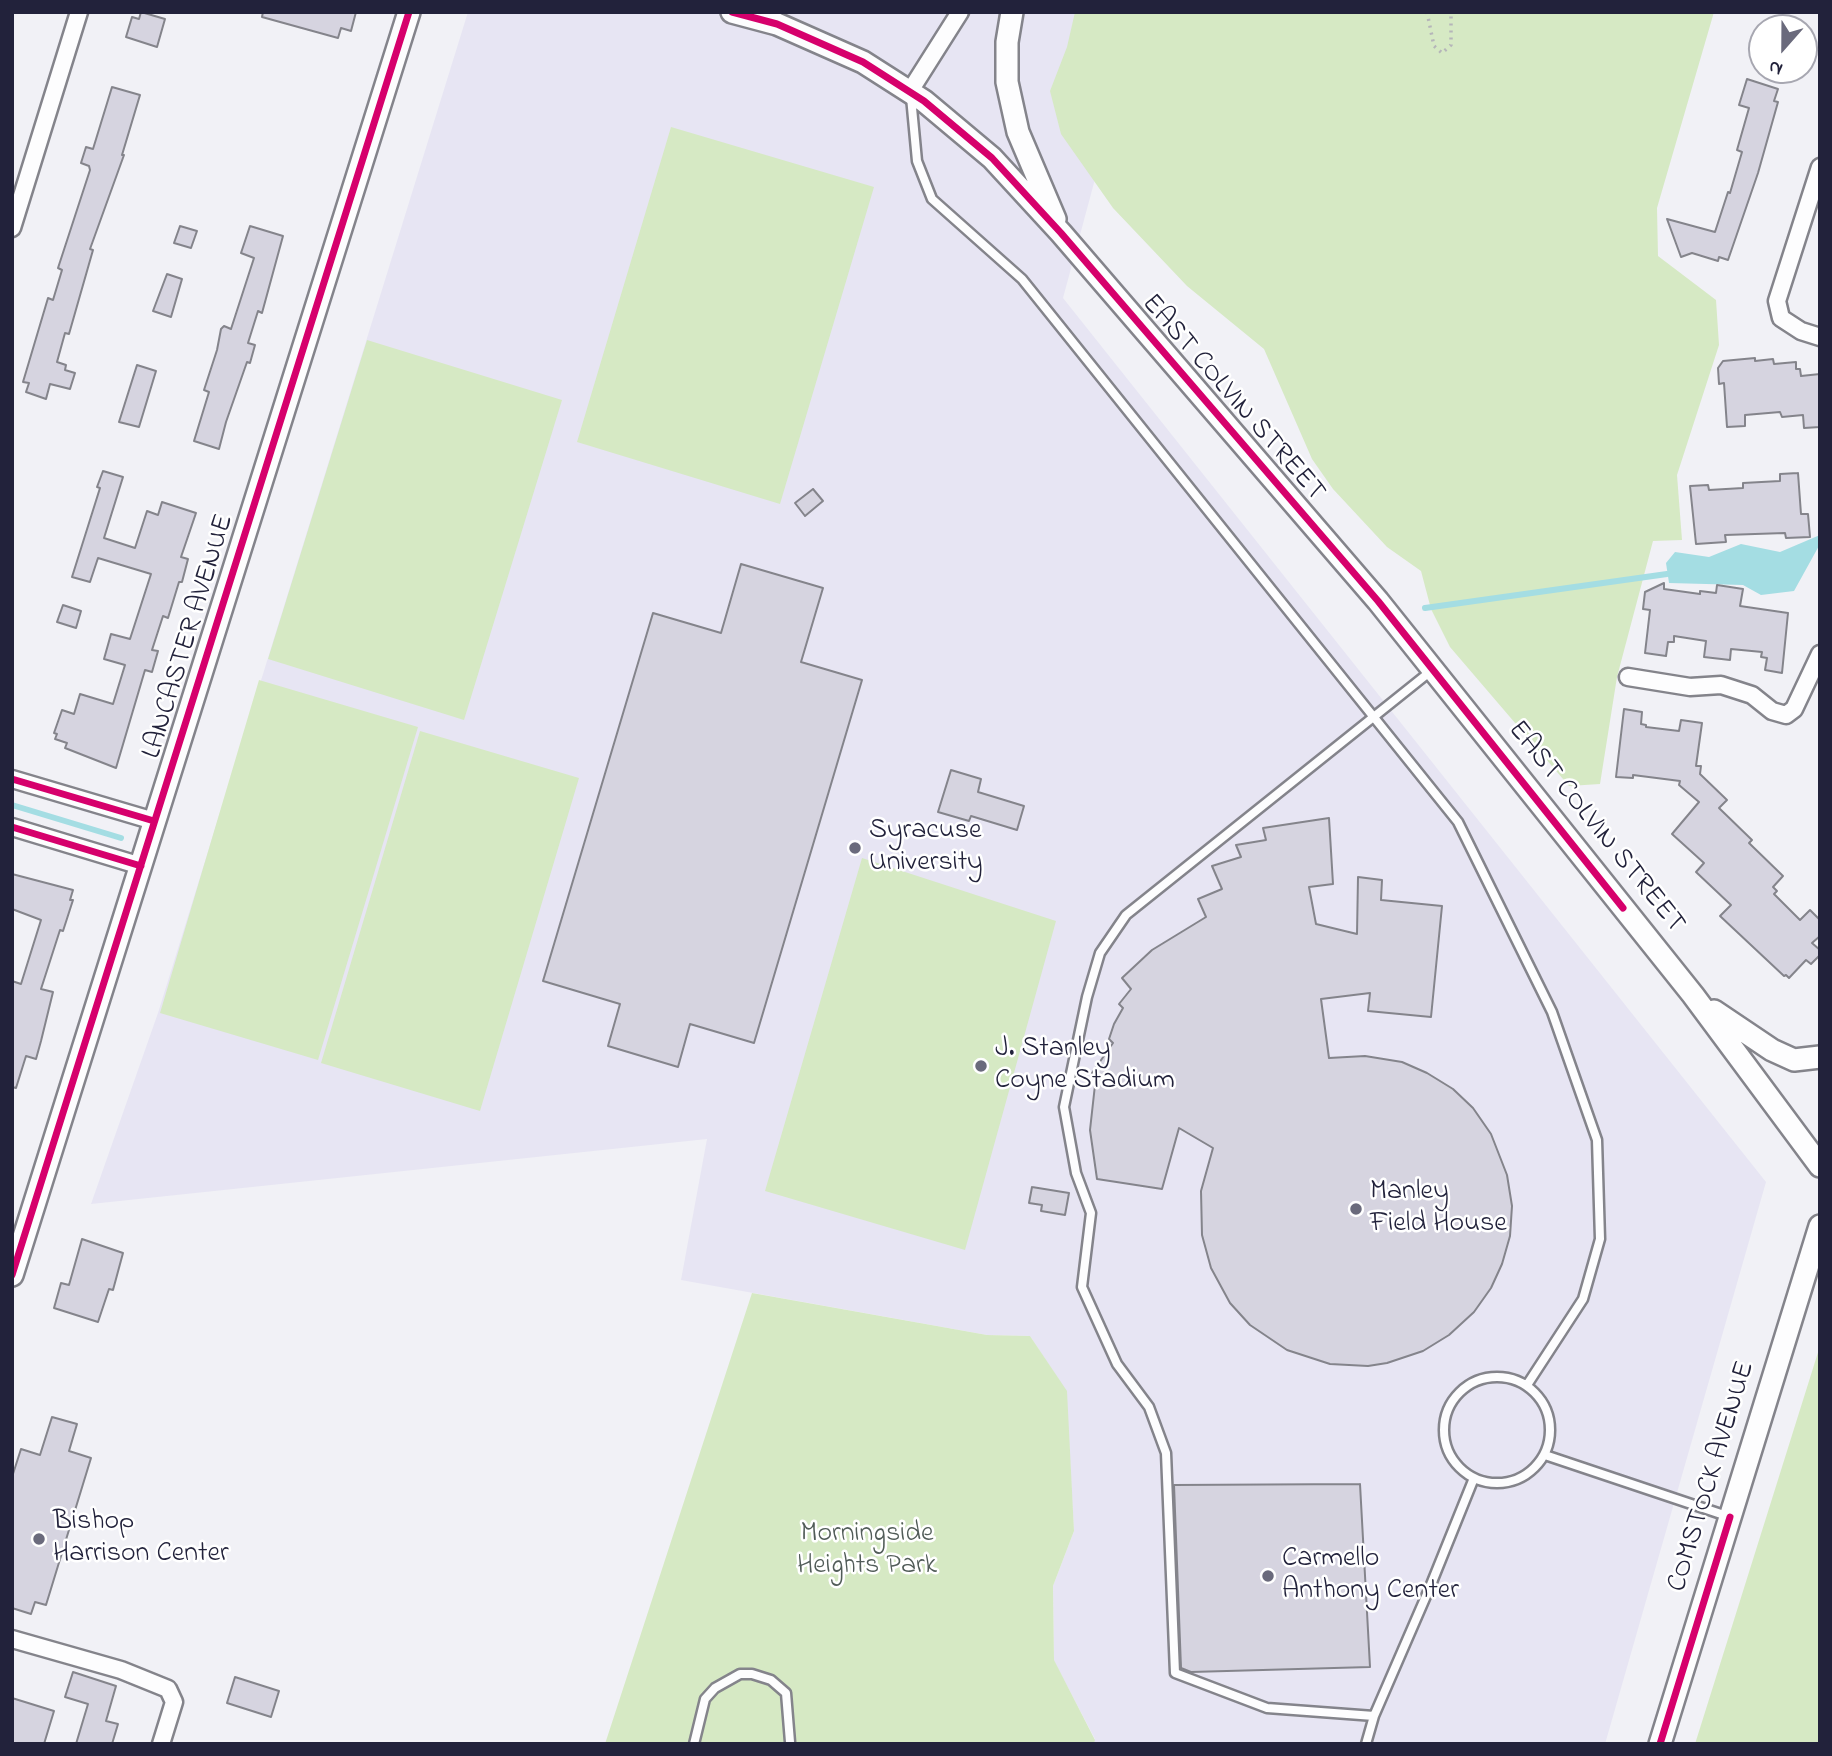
<!DOCTYPE html>
<html>
<head>
<meta charset="utf-8">
<style>
	body { margin:0 }
	#map { position:relative; width:1832px; height:1756px; overflow:hidden; background:#f1f1f6; font-family:"Indie Flower",sans-serif }
	canvas { display:block }
	.frame { position:absolute; inset:0; border:14px solid #22223b; pointer-events:none }
	.north { position:absolute; left:1748px; top:14px; width:70px; height:70px; box-sizing:border-box; background:#fff; border:2px solid #a7a7b1; border-radius:50%; rotate:201deg; font-size:19px; font-weight:700; line-height:28px; text-align:center; color:#22223b }
	.north::after { content:''; display:block; margin:auto; width:24px; height:32px; background:#6a6a7c; clip-path:polygon(50% 0,100% 100%,50% 72%,0 100%) }
</style>
</head>
<body>
<div id="map">
<canvas width="1832" height="1756"></canvas>
<div class="frame"></div>
<div class="north">N</div>
</div>
<script>
const ctx = document.querySelector('canvas').getContext('2d');
ctx.lineJoin = 'round';
function fill(path, color) {
  ctx.fillStyle = color;
  ctx.fill(path, 'evenodd');
}
function shape(rows) {
  const path = new Path2D();
  for (const r of rows) {
    if (r.length === 3) {
      path.moveTo(r[0] + r[2], r[1]);
      path.arc(r[0], r[1], r[2], 0, 2 * Math.PI);
      continue;
    }
    path.moveTo(r[0], r[1]);
    for (let i = 2; i < r.length; i += 2) path.lineTo(r[i], r[i + 1]);
  }
  return path;
}
function strokePath(path, color, width, dash) {
  ctx.strokeStyle = color;
  ctx.lineWidth = width;
  ctx.lineCap = dash ? 'butt' : 'round';
  ctx.setLineDash(dash || []);
  ctx.stroke(path);
}
function drawText(font, color, halo, rows, align = 'center') {
  ctx.font = font + ' "Indie Flower",sans-serif';
  ctx.lineWidth = 5;
  ctx.setLineDash([]);
  ctx.textBaseline = 'middle';
  ctx.strokeStyle = halo;
  ctx.fillStyle = color;
  for (const [text, x, y, turn = 0] of rows) {
    ctx.save();
    ctx.translate(x, y);
    ctx.rotate((+turn || 0) * Math.PI / 180);
    ctx.textAlign = isNaN(turn) ? turn : align;
    if (halo) ctx.strokeText(text, 0, 0);
    ctx.fillText(text, 0, 0);
    ctx.restore();
  }
}
fill(shape([
	[468,12,1140,12,1063,298,1766,1182,1605,1744,1094,1744,1095,1739,1054,1661,1053,1586,1074,1531,1066,1391,1030,1336,987,1335,681,1280,707,1139,91,1204,158,1013]
]), '#e7e5f3');
fill(shape([
	[1075,12,1714,12,1657,208,1658,256,1716,300,1719,345,1677,475,1682,540,1653,541,1617,677,1600,784,1569,786,1450,647,1431,609,1421,571,1387,547,1333,489,1312,459,1264,349,1187,286,1113,208,1061,134,1050,91,1067,47],
	[671,127,874,187,780,504,577,442],
	[367,340,562,400,464,720,268,659],
	[259,680,418,727,318,1060,160,1013],
	[420,731,579,778,480,1111,321,1063],
	[862,858,1056,921,965,1250,765,1191],
	[752,1293,987,1335,1030,1336,1067,1391,1074,1531,1053,1586,1054,1660,1095,1740,1094,1744,605,1744],
	[1820,1346,1820,1744,1695,1744]
]), '#d6e9c4');
fill(shape([
	[1820,535,1820,544,1794,591,1761,595,1743,585,1669,583,1666,563,1675,552,1709,557,1741,544,1780,552]
]), '#a4dde3');
strokePath(shape([
	[1425,608,1667,574],
	[12,805,121,838]
]), '#a4dde3', 6);
const building = shape([
	[141,12,165,19,157,47,126,37,132,17,139,19,141,12],
	[263,12,356,12,351,31,341,28,338,38,262,17,263,12],
	[1747,79,1778,89,1774,101,1778,102,1758,173,1728,260,1719,257,1718,261,1692,253,1681,257,1667,219,1715,232,1728,192,1730,193,1742,152,1737,150,1749,108,1739,105,1747,79],
	[112,87,140,95,122,155,124,155,90,249,93,250,69,334,65,333,57,362,66,365,65,370,75,373,70,389,50,384,46,399,26,392,29,383,23,382,48,298,53,300,62,270,58,268,90,170,89,166,81,163,86,147,93,149,112,87],
	[180,226,197,231,191,248,174,243,180,226],
	[250,226,283,236,262,313,258,311,248,343,255,345,250,363,247,362,226,422,219,449,194,441,209,392,204,390,217,350,221,329,224,326,231,329,254,258,241,253,250,226],
	[167,274,182,279,171,317,153,311,167,274],
	[1755,358,1755,361,1773,359,1774,364,1796,362,1796,369,1800,369,1801,376,1820,374,1820,427,1804,428,1803,415,1782,417,1780,412,1745,415,1745,426,1727,427,1724,383,1719,384,1718,368,1723,361,1755,358],
	[137,365,156,371,139,427,119,422,137,365],
	[103,471,123,477,104,538,135,548,147,511,158,515,162,502,196,513,181,557,188,559,182,582,179,582,168,618,163,616,152,650,158,651,152,672,145,670,116,768,65,748,67,743,55,739,57,734,54,733,62,710,74,714,80,694,113,704,125,665,104,659,111,634,130,639,151,574,98,558,90,582,72,577,100,488,97,487,103,471],
	[1798,473,1801,514,1808,514,1810,537,1786,538,1785,533,1725,535,1726,542,1696,544,1690,486,1708,485,1709,490,1743,488,1743,483,1780,481,1780,474,1798,473],
	[813,489,823,501,805,516,795,503,813,489],
	[741,564,823,588,801,662,862,680,754,1043,690,1024,678,1067,608,1046,620,1004,543,981,653,613,721,633,741,564],
	[1664,583,1664,589,1700,594,1700,591,1716,593,1717,585,1743,589,1740,606,1788,613,1782,673,1765,670,1767,658,1761,657,1762,652,1731,649,1730,660,1704,657,1706,641,1674,636,1674,642,1668,642,1666,656,1645,653,1650,610,1643,609,1645,592,1664,583],
	[63,605,81,611,76,628,57,622,63,605],
	[1624,709,1642,712,1641,724,1646,725,1646,727,1679,731,1681,720,1702,723,1696,766,1701,766,1700,774,1727,800,1719,808,1752,840,1749,843,1783,876,1773,887,1777,891,1774,894,1800,920,1810,910,1820,920,1820,936,1812,943,1820,950,1820,955,1811,964,1806,960,1789,978,1786,975,1784,976,1720,916,1731,905,1696,872,1704,863,1672,834,1699,802,1679,785,1680,781,1633,775,1633,778,1616,777,1624,709],
	[951,770,981,779,978,792,1024,806,1017,830,971,816,969,821,938,812,951,770],
	[1329,818,1333,884,1309,887,1316,924,1357,934,1358,877,1382,880,1381,900,1442,906,1431,1017,1368,1011,1370,993,1321,999,1329,1058,1365,1056,1402,1062,1427,1073,1453,1089,1473,1108,1491,1134,1507,1175,1512,1206,1510,1236,1502,1264,1491,1288,1474,1312,1449,1335,1423,1351,1387,1363,1368,1366,1330,1364,1287,1350,1250,1325,1230,1303,1211,1268,1202,1235,1201,1191,1213,1148,1179,1128,1162,1189,1097,1179,1090,1130,1096,1076,1092,1073,1113,1043,1109,1039,1114,1024,1123,1008,1119,1004,1131,989,1122,978,1152,950,1206,917,1198,899,1222,889,1212,866,1241,857,1236,845,1266,840,1263,828,1329,818],
	[12,874,73,890,70,900,73,900,63,931,60,930,41,989,53,992,41,1041,36,1059,26,1056,16,1088,12,1087,12,981,21,984,41,920,12,909,12,874],
	[1032,1187,1069,1193,1065,1215,1041,1211,1042,1205,1029,1203,1032,1187],
	[82,1239,123,1253,113,1290,109,1289,98,1322,54,1308,61,1283,69,1285,82,1239],
	[52,1417,77,1424,69,1451,91,1458,46,1605,35,1602,31,1614,12,1608,12,1477,21,1449,40,1455,52,1417],
	[1360,1484,1370,1667,1191,1672,1181,1668,1174,1485,1360,1484],
	[73,1672,116,1686,106,1721,118,1724,112,1744,76,1744,88,1704,65,1697,73,1672],
	[235,1677,279,1691,271,1717,227,1703,235,1677],
	[12,1698,54,1711,44,1744,12,1744,12,1698]
]);
fill(building, '#d6d4e0');
strokePath(building, '#84848b', 2);
const service = shape([
	[911,97,917,161,932,199,1022,279,1458,822,1552,1012,1597,1140,1600,1239,1583,1299,1527,1385],
	[1497,1430,53],
	[1545,1455,1730,1517],
	[1374,1716,1267,1708,1175,1673,1166,1453,1149,1407,1117,1364,1082,1287,1091,1213,1076,1173,1064,1107,1087,997,1100,953,1126,915,1431,671],
	[694,1744,705,1699,715,1688,740,1674,752,1674,771,1680,786,1693,790,1742],
	[1366,1744,1374,1716,1430,1587,1474,1478]
]);
const minor = shape([
	[910,91,960,12],
	[1820,167,1777,301,1781,318,1801,331,1820,337],
	[12,228,79,12],
	[1628,677,1690,687,1721,685,1752,695,1772,711,1786,715,1794,709,1820,654],
	[12,779,154,821],
	[12,827,141,866],
	[12,1639,121,1670,168,1689,174,1702,161,1744]
]);
const tertiary = shape([
	[732,12,777,24,863,62,924,101,992,158,1061,233,1378,601,1693,995,1820,1166],
	[1012,12,1007,42,1007,82,1018,132,1055,219],
	[1714,1011,1772,1050,1794,1060,1820,1057],
	[12,1275,409,12],
	[1660,1744,1820,1226]
]);
strokePath(service, '#84848b', 13);
strokePath(minor, '#84848b', 21);
strokePath(tertiary, '#84848b', 26);
strokePath(shape([
	[1427,12,1434,46,1442,53,1451,45,1451,12]
]), '#b5b5b9', 3.5, [2, 5]);
strokePath(service, '#fdfdfe', 8);
strokePath(minor, '#fdfdfe', 16);
strokePath(tertiary, '#fdfdfe', 21);
strokePath(shape([
	[732,12,777,24,863,62,924,101,992,158,1061,233,1378,601,1623,908],
	[12,779,154,821],
	[12,827,141,866],
	[12,1275,409,12],
	[1660,1744,1730,1517]
]), '#d6006c', 7);
for (const [x, y, r, color] of [
	[855,848,7,"#6a6a7c"],
	[981,1066,7,"#6a6a7c"],
	[1356,1209,7,"#6a6a7c"],
	[39,1539,7,"#6a6a7c"],
	[1268,1576,7,"#6a6a7c"]
]) {
  const dot = new Path2D();
  dot.arc(x, y, r, 0, 2 * Math.PI);
  ctx.fillStyle = color;
  ctx.fill(dot);
  strokePath(dot, '#fff', 2.5);
}
drawText('28px', '#22223b', '#fff', [
	["EAST COLVIN STREET",1232,399,49],
	["LANCASTER AVENUE",190,637,-73],
	["EAST COLVIN STREET",1595,828,51],
	["COMSTOCK AVENUE",1713,1477,-73]
]);
drawText('28px', '#22223b', '#fff', [
	["Syracuse",869,832],
	["University",869,864],
	["J. Stanley",995,1050],
	["Coyne Stadium",995,1082],
	["Manley",1370,1193],
	["Field House",1370,1225],
	["Bishop",53,1523],
	["Harrison Center",53,1555],
	["Carmello",1282,1560],
	["Anthony Center",1282,1592]
], 'left');
drawText('28px', '#515c58', '#fff', [
	["Morningside",867,1535],
	["Heights Park",867,1567]
]);
</script>
</body>
</html>
